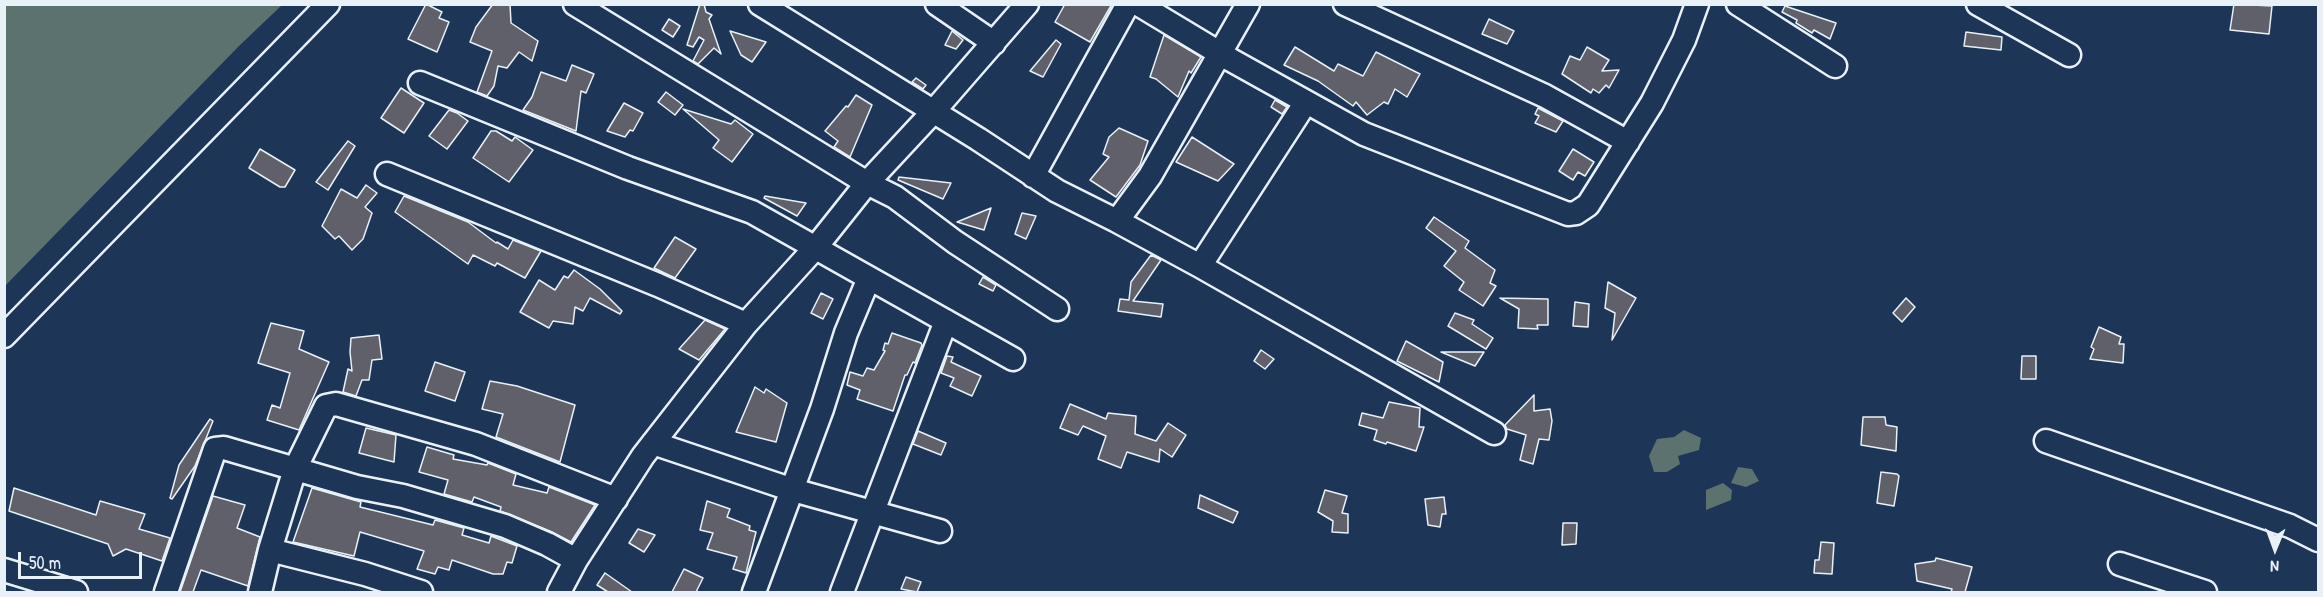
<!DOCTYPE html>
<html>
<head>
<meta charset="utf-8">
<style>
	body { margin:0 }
	#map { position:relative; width:2323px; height:597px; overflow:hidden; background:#1d3557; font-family:"Patrick Hand",sans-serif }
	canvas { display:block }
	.frame { position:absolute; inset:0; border:6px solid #e8f1f8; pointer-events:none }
	.north { position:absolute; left:2245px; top:519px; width:60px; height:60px; -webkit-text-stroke:4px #1d3557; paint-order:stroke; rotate:181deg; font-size:16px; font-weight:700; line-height:24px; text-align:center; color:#e8f1f8 }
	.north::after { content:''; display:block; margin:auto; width:21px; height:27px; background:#e8f1f8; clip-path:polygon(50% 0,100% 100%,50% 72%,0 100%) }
	.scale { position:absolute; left:18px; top:552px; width:124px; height:27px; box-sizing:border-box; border:3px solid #e8f1f8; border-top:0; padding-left:8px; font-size:18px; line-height:21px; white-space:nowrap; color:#e8f1f8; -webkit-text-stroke:4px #1d3557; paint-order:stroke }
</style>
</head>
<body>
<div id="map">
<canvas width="2323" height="597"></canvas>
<div class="frame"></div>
<div class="north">N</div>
<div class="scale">50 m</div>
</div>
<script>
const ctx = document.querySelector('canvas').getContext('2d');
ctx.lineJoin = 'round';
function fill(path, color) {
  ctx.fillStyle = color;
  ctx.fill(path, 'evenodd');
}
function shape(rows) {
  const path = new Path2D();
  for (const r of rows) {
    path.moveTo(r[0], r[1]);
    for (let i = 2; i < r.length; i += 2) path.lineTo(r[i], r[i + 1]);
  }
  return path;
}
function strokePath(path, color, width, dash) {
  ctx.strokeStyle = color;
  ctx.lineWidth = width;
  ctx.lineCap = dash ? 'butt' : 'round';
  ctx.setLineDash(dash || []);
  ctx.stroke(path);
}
fill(shape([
	[5,4,282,5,239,46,5,286],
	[1684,430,1701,438,1699,450,1678,456,1680,464,1667,472,1654,472,1649,456,1657,439,1674,437],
	[1738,467,1752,469,1759,481,1746,487,1731,483],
	[1723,483,1732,490,1731,500,1706,510,1706,490]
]), '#5c726e');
const building = shape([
	[426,4,442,12,439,18,449,22,437,52,408,39,426,4],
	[493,4,510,4,511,23,538,41,532,61,519,52,507,68,498,66,494,86,487,96,477,92,492,51,470,42,476,27,493,4],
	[700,4,704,4,706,12,712,15,709,19,721,54,714,48,698,64,693,61,704,40,699,37,693,47,687,45,700,4],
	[1065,4,1112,4,1090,42,1055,22,1065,4],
	[2234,4,2272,6,2269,34,2230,30,2234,4],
	[1785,6,1836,23,1830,39,1814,30,1812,33,1796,23,1797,20,1782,12,1785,6],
	[669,19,680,26,673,37,662,30,669,19],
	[1489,19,1514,31,1507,44,1482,34,1489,19],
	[730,31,766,42,752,62,741,55,730,31],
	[952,31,963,40,956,49,945,45,952,31],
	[1966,32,2002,37,2001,50,1964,46,1966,32],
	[1164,35,1201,57,1191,73,1189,71,1178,97,1156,79,1150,77,1164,35],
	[1056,40,1061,44,1043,77,1030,71,1056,40],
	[1295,47,1334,71,1338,64,1363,76,1376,52,1420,74,1407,97,1395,89,1388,104,1384,102,1367,115,1356,102,1353,106,1318,81,1284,65,1295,47],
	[1587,47,1609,60,1602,71,1619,70,1609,88,1606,85,1599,93,1593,89,1591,93,1562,74,1570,56,1580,60,1587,47],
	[572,65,594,74,586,93,581,91,576,131,523,110,532,97,541,72,566,81,572,65],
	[916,78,926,85,923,89,912,82,916,78],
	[401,88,424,103,404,133,381,118,401,88],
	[666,92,683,105,675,115,658,102,666,92],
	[856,95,872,105,850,157,834,147,838,141,825,131,846,106,848,107,856,95],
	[1275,100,1287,107,1282,114,1271,107,1275,100],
	[624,103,643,113,633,131,630,130,625,137,607,131,624,103],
	[1538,108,1563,121,1556,132,1535,123,1539,116,1535,114,1538,108],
	[683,109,731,124,735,120,753,134,732,162,713,148,719,140,683,109],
	[449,110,457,113,468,121,447,149,429,136,449,110],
	[1119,128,1148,141,1140,165,1116,197,1090,180,1109,157,1103,154,1109,137,1119,128],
	[491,131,496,131,512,141,515,137,533,150,509,182,473,158,491,131],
	[1192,137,1234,164,1218,181,1176,162,1192,137],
	[348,141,355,146,328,190,316,182,348,141],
	[260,149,295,170,285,187,280,187,249,168,260,149],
	[1573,149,1594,162,1585,176,1578,172,1573,180,1559,171,1573,149],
	[899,177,951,183,943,199,898,180,899,177],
	[366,185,377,193,365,207,372,213,363,239,352,250,339,236,335,239,322,226,341,189,357,198,366,185],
	[404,196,468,222,496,243,497,242,508,249,513,240,541,251,525,278,497,263,495,266,473,255,468,264,395,212,404,196],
	[765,196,806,203,797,216,764,198,765,196],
	[991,208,984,230,957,222,991,208],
	[1022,213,1036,216,1026,239,1015,234,1022,213],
	[1434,217,1469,241,1465,248,1495,270,1490,283,1496,286,1483,306,1459,290,1464,282,1444,266,1456,251,1426,228,1434,217],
	[675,237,696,249,675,278,654,268,675,237],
	[1151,255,1161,260,1133,301,1163,304,1161,317,1118,311,1120,299,1129,300,1131,282,1151,255],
	[574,270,600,289,622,311,620,314,590,298,583,311,575,307,573,324,553,321,549,328,520,312,539,280,555,290,564,276,568,278,574,270],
	[983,277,996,285,993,291,979,284,983,277],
	[1608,282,1636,298,1612,340,1615,313,1605,308,1608,282],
	[821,293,833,299,823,319,811,313,821,293],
	[1500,298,1548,299,1548,325,1537,325,1538,329,1518,328,1519,309,1500,298],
	[1906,298,1915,307,1902,322,1893,313,1906,298],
	[1575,302,1589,304,1588,327,1573,326,1575,302],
	[1455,313,1474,320,1472,324,1493,338,1486,349,1448,326,1455,313],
	[705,320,725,329,699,360,679,349,705,320],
	[271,323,304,331,299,349,329,362,299,430,267,420,272,405,280,408,290,373,258,363,271,323],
	[2099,327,2121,337,2119,344,2124,344,2123,363,2090,359,2094,349,2091,347,2099,327],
	[892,333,921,343,922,345,915,363,913,362,907,375,905,375,893,411,857,399,860,390,847,385,850,372,863,376,867,368,874,370,885,351,883,350,885,343,888,344,892,333],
	[379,335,382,359,372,360,369,380,362,380,356,396,343,392,348,369,352,371,350,352,351,338,379,335],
	[1406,341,1443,362,1439,382,1397,361,1406,341],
	[1261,350,1274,359,1265,369,1254,361,1261,350],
	[1441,352,1484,352,1475,366,1441,352],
	[947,356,953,357,951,362,981,376,972,396,950,386,954,378,941,373,947,356],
	[2022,356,2036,356,2036,379,2021,379,2022,356],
	[435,362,465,372,455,401,425,391,435,362],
	[490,381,517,386,575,405,560,462,496,437,503,414,482,409,490,381],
	[755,387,764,393,766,389,787,403,776,442,736,432,755,387],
	[1534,395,1534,411,1550,409,1552,421,1549,440,1539,439,1533,464,1520,460,1526,435,1507,429,1505,425,1534,395],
	[1389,402,1420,408,1419,427,1424,427,1416,451,1387,442,1386,444,1374,440,1377,430,1359,425,1362,413,1383,418,1389,402],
	[1070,404,1106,419,1108,413,1136,416,1135,434,1156,441,1168,423,1186,435,1172,457,1160,449,1159,462,1127,452,1121,468,1098,459,1106,436,1083,426,1078,435,1060,428,1070,404],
	[1863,417,1885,417,1886,425,1897,427,1896,451,1861,445,1863,417],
	[210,419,213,421,195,466,172,499,170,498,179,465,210,419],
	[366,428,396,435,394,462,359,453,366,428],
	[918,431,946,443,941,455,913,444,918,431],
	[427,447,454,455,453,459,487,465,488,463,516,474,513,485,547,493,549,487,595,505,571,542,552,532,500,511,501,507,474,497,472,502,444,494,448,480,419,472,427,447],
	[1881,472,1897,474,1899,476,1894,506,1877,503,1881,472],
	[14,488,96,515,100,501,145,514,139,529,170,538,162,561,126,549,113,556,108,544,9,511,14,488],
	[312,488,361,502,360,507,433,525,435,520,464,528,462,535,489,543,491,536,517,546,512,563,507,562,503,574,493,574,452,560,449,570,438,567,435,574,417,569,424,551,360,532,354,556,293,542,312,488],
	[1325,490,1347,496,1342,513,1348,514,1348,533,1332,532,1333,521,1318,512,1325,490],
	[1200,495,1238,512,1233,523,1198,508,1200,495],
	[213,496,245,505,237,528,260,537,248,586,201,570,193,592,180,592,213,496],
	[1444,497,1446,514,1442,514,1440,527,1428,525,1425,499,1444,497],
	[707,501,730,509,727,517,750,526,749,530,756,532,746,573,733,569,737,557,707,549,713,533,700,530,707,501],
	[1563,523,1577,523,1576,544,1562,545,1563,523],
	[638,529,655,535,644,552,629,543,638,529],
	[1821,542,1834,543,1832,574,1814,573,1815,560,1819,560,1821,542],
	[1936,558,1972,567,1965,592,1951,592,1952,589,1917,581,1915,564,1935,561,1936,558],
	[684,569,703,578,696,592,672,592,684,569],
	[605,573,632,592,608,592,597,585,605,573],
	[906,577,921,582,917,592,901,589,906,577]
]);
fill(building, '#60606a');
strokePath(building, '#e8f1f8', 1.5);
const minor = shape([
	[575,4,867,183,895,197,955,242,1057,309],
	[760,4,978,139,1057,191,1117,221,1150,176,1248,4],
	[937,4,994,43],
	[1138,4,1231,60,1364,134,1568,214,1576,213,1588,205,1652,103,1684,40,1697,4],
	[1345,4,1545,96,1628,142],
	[1738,4,1835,66],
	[1978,4,2069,55],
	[420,83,628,168,752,212,1013,359],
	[387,174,658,285,746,324],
	[1033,176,1128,4],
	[1117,221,1200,266,1494,433],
	[1200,266,1306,102],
	[4,336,328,4],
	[2046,441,2290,526,2318,540],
	[653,443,793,490,940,531],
	[270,550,365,574,421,592],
	[2120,564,2205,592],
	[4,570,76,592],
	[166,592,215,449,224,448,357,487,403,496,505,526,547,544,576,560],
	[260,592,270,550,295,469,326,406,336,404,476,444,616,499],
	[559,592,576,560,643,456,746,324,816,247,867,183,933,112,1027,4],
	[754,592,822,409,846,333,869,278],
	[842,592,946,321]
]);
strokePath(minor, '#e8f1f8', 27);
strokePath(minor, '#1d3557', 22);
</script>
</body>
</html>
